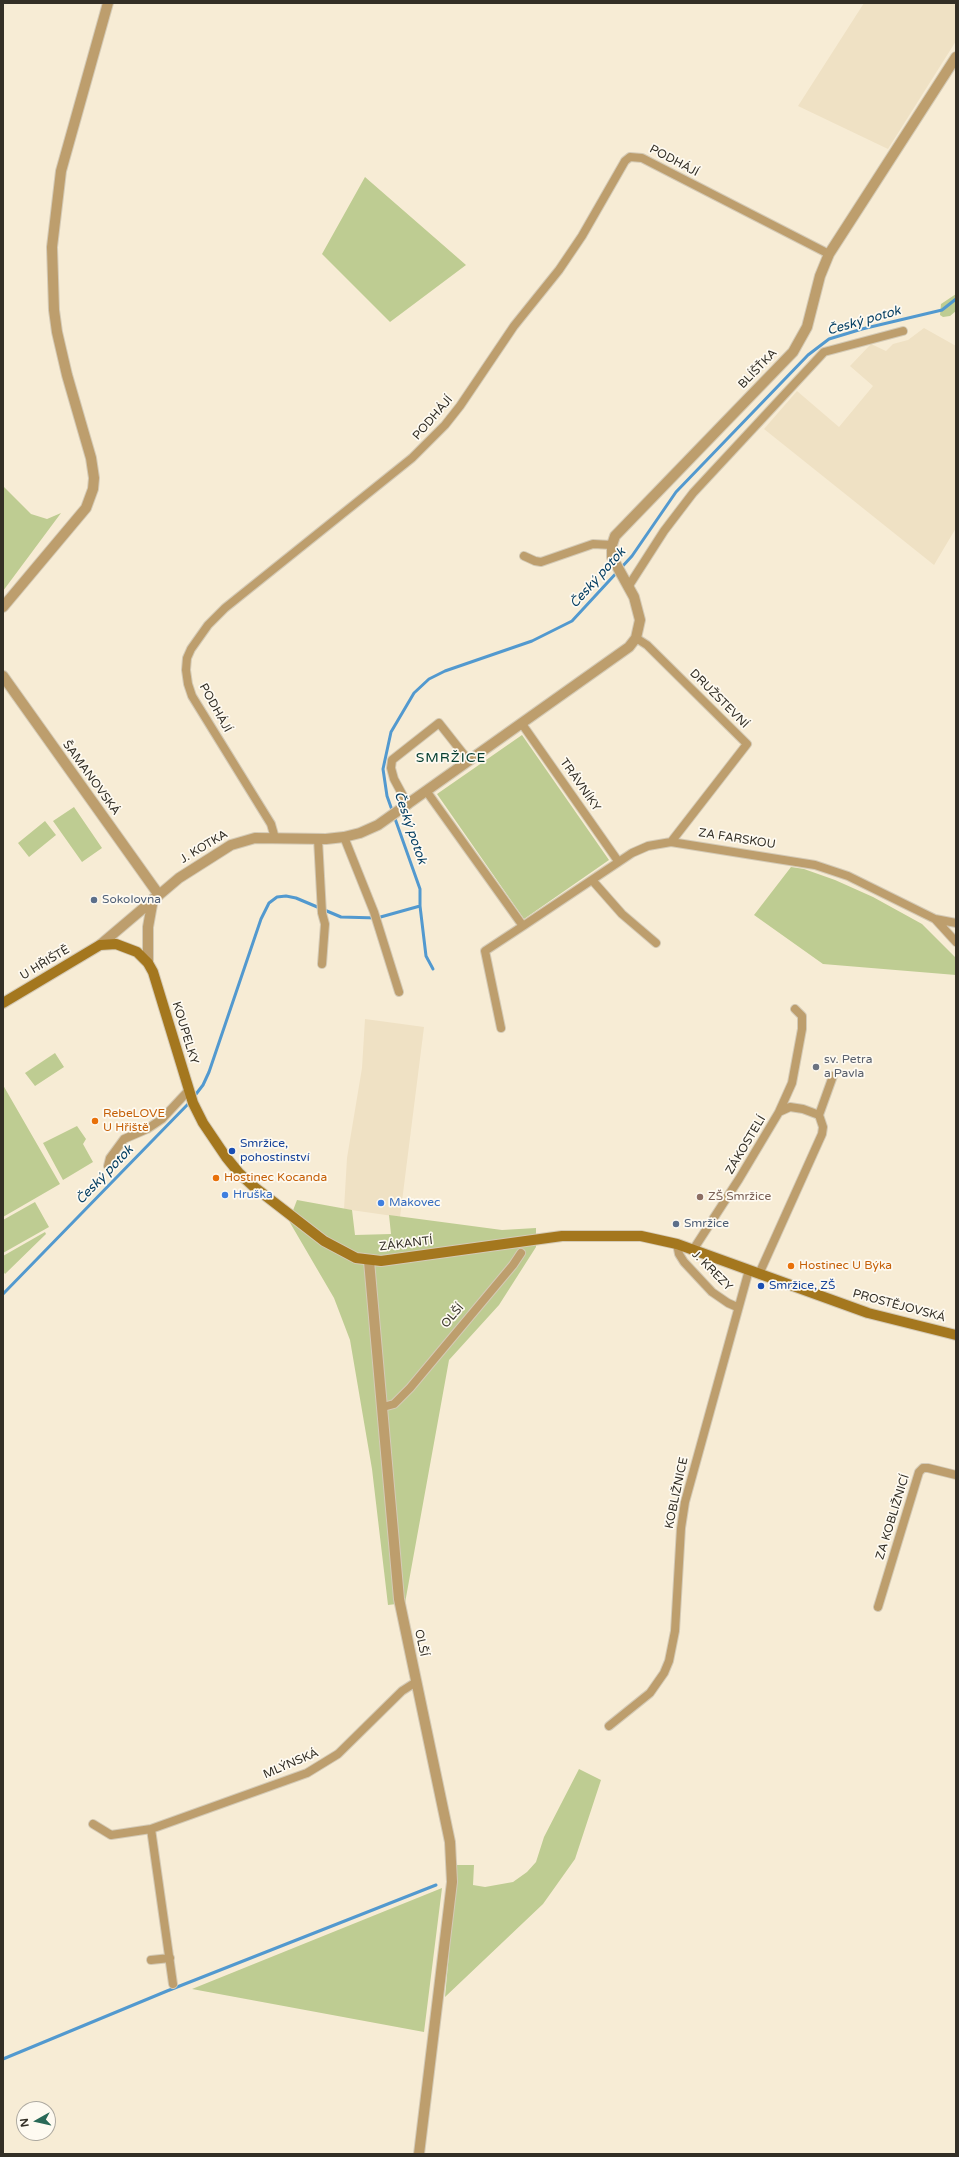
<!DOCTYPE html>
<html>
<head>
<meta charset="utf-8">
<style>
	body { margin:0 }
	#map { position:relative; width:959px; height:2157px; overflow:hidden; background:#f7ecd5; font-family:"Varela Round",sans-serif }
	canvas { display:block }
	.frame { position:absolute; inset:0; border:4px solid #332f26; pointer-events:none }
	.north { position:absolute; left:16px; top:2101px; width:40px; height:40px; box-sizing:border-box; background:#fefaf1; border:1px solid #ada9a0; border-radius:50%; rotate:262deg; font-size:11px; font-weight:700; line-height:16px; text-align:center; color:#332f26 }
	.north::after { content:''; display:block; margin:auto; width:14px; height:18px; background:#296957; clip-path:polygon(50% 0,100% 100%,50% 72%,0 100%) }
</style>
</head>
<body>
<div id="map">
<canvas width="959" height="2157"></canvas>
<div class="frame"></div>
<div class="north">N</div>
</div>
<script>
const ctx = document.querySelector('canvas').getContext('2d');
ctx.lineJoin = 'round';
function fill(path, color) {
  ctx.fillStyle = color;
  ctx.fill(path, 'evenodd');
}
function shape(rows) {
  const path = new Path2D();
  for (const r of rows) {
    path.moveTo(r[0], r[1]);
    for (let i = 2; i < r.length; i += 2) path.lineTo(r[i], r[i + 1]);
  }
  return path;
}
function strokePath(path, color, width, dash) {
  ctx.strokeStyle = color;
  ctx.lineWidth = width;
  ctx.lineCap = dash ? 'butt' : 'round';
  ctx.setLineDash(dash || []);
  ctx.stroke(path);
}
function drawText(font, color, halo, rows, align = 'center') {
  ctx.font = font + ' "Varela Round",sans-serif';
  ctx.lineWidth = 3.5;
  ctx.setLineDash([]);
  ctx.textBaseline = 'middle';
  ctx.strokeStyle = halo;
  ctx.fillStyle = color;
  for (const [text, x, y, turn = 0] of rows) {
    ctx.save();
    ctx.translate(x, y);
    ctx.rotate((+turn || 0) * Math.PI / 180);
    ctx.textAlign = isNaN(turn) ? turn : align;
    if (halo) ctx.strokeText(text, 0, 0);
    ctx.fillText(text, 0, 0);
    ctx.restore();
  }
}
fill(shape([
	[864,3,956,3,956,41,888,149,798,106],
	[924,328,956,346,956,528,934,565,764,429,797,391,839,427,873,386,850,366,871,344,886,351,893,344,908,340],
	[365,1019,424,1027,400,1217,344,1209,347,1158,362,1068]
]), '#efe1c4');
fill(shape([
	[365,177,466,265,390,322,322,254],
	[956,294,956,311,950,316,943,317,940,315,941,304],
	[3,486,31,514,47,519,61,513,3,591],
	[522,735,609,860,524,919,437,794],
	[74,807,102,848,82,862,53,821],
	[45,821,56,835,29,857,18,843],
	[791,867,804,869,835,880,873,897,922,924,956,958,956,975,823,964,754,915],
	[55,1053,64,1067,35,1086,25,1073],
	[3,1085,60,1184,3,1217],
	[77,1126,86,1139,83,1144,93,1162,63,1180,43,1143],
	[297,1200,352,1210,355,1235,391,1234,389,1215,502,1230,536,1228,536,1247,499,1305,449,1360,405,1603,388,1605,372,1469,350,1340,334,1298,289,1221],
	[35,1202,49,1227,3,1253,3,1220],
	[45,1232,46,1234,5,1274,3,1271,3,1256],
	[579,1769,601,1780,575,1859,543,1904,445,1997,457,1865,474,1865,473,1885,485,1887,513,1882,527,1872,536,1862,544,1837],
	[442,1888,424,2032,192,1989]
]), '#becc92');
strokePath(shape([
	[420,906,426,956,433,969],
	[193,1098,203,1085,209,1072,261,919,269,903,277,897,286,896,296,898,341,917,377,918,420,906,420,889,387,796,383,769,391,732,414,693,429,679,445,671,532,641,572,621,632,556,676,492,808,355,829,339,862,329,942,310,956,299],
	[3,1294,190,1102],
	[3,2059,167,1991,436,1885]
]), '#5299cf', 3);
const minor = shape([
	[524,556,535,561,541,562,593,544,612,545],
	[628,587,664,531,693,493,824,352,903,331],
	[636,638,647,645,747,744,671,842],
	[522,724,618,861],
	[427,792,523,926,632,853,648,846,671,842,815,865,848,876,935,919,956,942],
	[408,805,394,779,391,768,392,760,439,723,469,761],
	[344,837,374,912,399,992],
	[275,838,271,824,192,696,188,684,186,670,187,658,191,649,208,625,225,608,412,458,445,425,460,406,514,326,559,270,582,236,625,161,630,157,642,158,829,254],
	[318,839,322,913,325,924,322,964],
	[592,880,622,914,656,943],
	[935,919,956,923],
	[501,1028,485,951,523,926],
	[779,1112,792,1083,802,1029,802,1016,795,1009],
	[819,1115,833,1076],
	[108,1166,110,1158,124,1139,147,1129,162,1119,189,1090],
	[677,1244,679,1254,684,1262,712,1292,728,1303,737,1307],
	[693,1250,739,1179,779,1112,790,1107,803,1109,819,1115,823,1127,822,1134,759,1274],
	[383,1407,394,1404,410,1388,513,1265,521,1253],
	[878,1607,919,1472,923,1468,928,1468,956,1475],
	[609,1726,650,1693,664,1673,669,1661,675,1631,681,1528,685,1502,749,1270],
	[93,1824,111,1835,151,1829,307,1773,338,1754,402,1691,416,1682],
	[151,1829,173,1984],
	[151,1960,170,1958]
]);
const tertiary = shape([
	[3,607,86,508,93,489,94,478,91,458,67,375,57,332,54,310,52,247,61,171,108,3],
	[3,676,159,895],
	[100,945,179,878,231,845,255,838,326,839,344,837,360,833,378,825,629,647,636,638,640,620,634,597,612,557,612,545,615,536,793,352,807,327,820,276,829,254,956,57],
	[148,963,148,927,153,899],
	[369,1261,399,1599,450,1842,452,1882,419,2154]
]);
const secondary = shape([
	[3,1003,100,945,116,944,137,952,148,963,153,972,193,1103,203,1123,226,1157,239,1173,253,1186,324,1241,356,1258,381,1261,562,1236,641,1236,677,1244,868,1313,956,1335]
]);
strokePath(minor, '#d4cab6', 10);
strokePath(tertiary, '#d4cab6', 12);
strokePath(secondary, '#d4cab6', 12);
strokePath(minor, '#bd9e6d', 8);
strokePath(tertiary, '#bd9e6d', 10);
strokePath(secondary, '#a4771e', 10);
for (const [x, y, r, color] of [
	[94,900,4,"#5c6f8a"],
	[816,1067,4,"#6b7280"],
	[95,1121,4,"#e8710a"],
	[232,1151,4,"#1a4fb4"],
	[216,1178,4,"#e8710a"],
	[225,1195,4,"#3f7fe0"],
	[700,1197,4,"#8d6e63"],
	[381,1203,4,"#3f7fe0"],
	[676,1224,4,"#5c6f8a"],
	[791,1266,4,"#e8710a"],
	[761,1286,4,"#1a4fb4"]
]) {
  const dot = new Path2D();
  dot.arc(x, y, r, 0, 2 * Math.PI);
  ctx.fillStyle = color;
  ctx.fill(dot);
  strokePath(dot, '#fefaf1', 1.5);
}
drawText('12px', '#332f26', '#fefaf1', [
	["PODHÁJÍ",674,161,28],
	["BLÍŠŤKA",758,369,-46],
	["PODHÁJÍ",433,418,-49],
	["DRUŽSTEVNÍ",719,699,45],
	["PODHÁJÍ",215,708,61],
	["ŠAMANOVSKÁ",91,778,54],
	["TRÁVNÍKY",580,785,55],
	["ZA FARSKOU",737,839,9],
	["J. KOTKA",204,847,-31],
	["U HŘIŠTĚ",45,963,-31],
	["KOUPELKY",185,1033,73],
	["ZÁKOSTELÍ",746,1145,-59],
	["ZÁKANTÍ",406,1244,-7],
	["J. KREZY",712,1271,45],
	["PROSTĚJOVSKÁ",899,1306,15],
	["OLŠÍ",453,1316,-50],
	["KOBLIŽNICE",677,1493,-78],
	["ZA KOBLIŽNICÍ",893,1517,-73],
	["OLŠÍ",421,1643,78],
	["MLÝNSKÁ",291,1764,-23]
]);
drawText('12px', '#4e5e75', '#fefaf1', [
	["Sokolovna",102,900],
	["Smržice",684,1224]
], 'left');
drawText('12px', '#5b616d', '#fefaf1', [
	["sv. Petra",824,1060],
	["a Pavla",824,1074]
], 'left');
drawText('12px', '#c56008', '#fefaf1', [
	["RebeLOVE",103,1114],
	["U Hřiště",103,1128],
	["Hostinec Kocanda",224,1178],
	["Hostinec U Býka",799,1266]
], 'left');
drawText('12px', '#164399', '#fefaf1', [
	["Smržice,",240,1144],
	["pohostinství",240,1158],
	["Smržice, ZŠ",769,1286]
], 'left');
drawText('12px', '#366cbe', '#fefaf1', [
	["Hruška",233,1195],
	["Makovec",389,1203]
], 'left');
drawText('12px', '#785e54', '#fefaf1', [
	["ZŠ Smržice",708,1197]
], 'left');
drawText('italic 13px', '#043e62', '#fefaf1', [
	["Český potok",864,321,-16],
	["Český potok",598,578,-48],
	["Český potok",410,828,71],
	["Český potok",105,1175,-46]
]);
ctx.letterSpacing = '1px';
drawText('14px', '#043d2f', '#fefaf1', [
	["SMRŽICE",451,758]
]);
ctx.letterSpacing = '0px';
</script>
</body>
</html>
